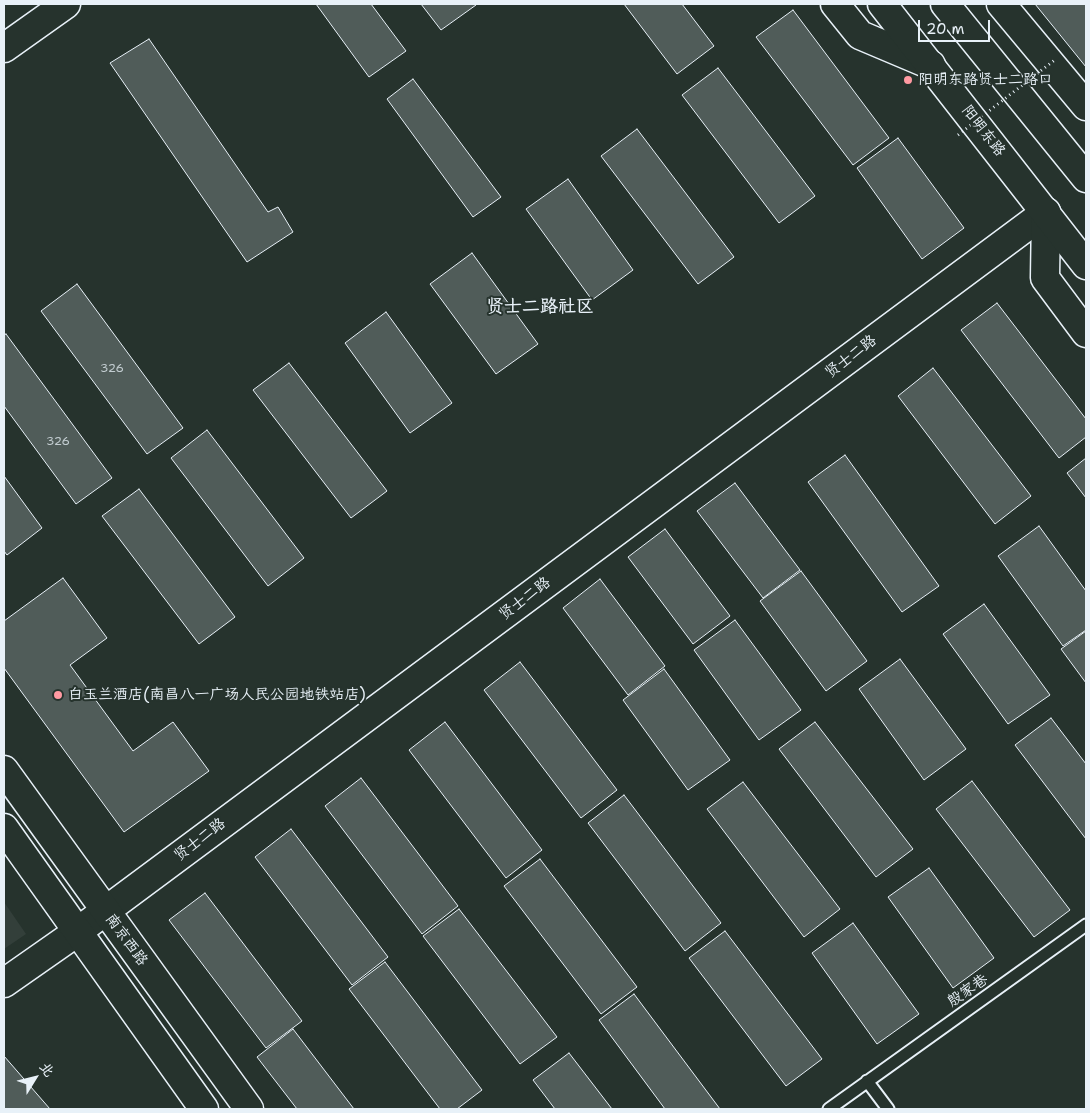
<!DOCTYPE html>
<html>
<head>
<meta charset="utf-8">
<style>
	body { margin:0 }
	#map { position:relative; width:1090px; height:1113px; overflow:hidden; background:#26332d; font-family:"Shantell Sans","LXGW WenKai TC",sans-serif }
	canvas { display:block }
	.frame { position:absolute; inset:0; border:5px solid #e8f1f8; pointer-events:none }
	.north { position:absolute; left:10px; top:1053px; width:50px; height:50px; -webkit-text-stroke:4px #26332d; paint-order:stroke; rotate:54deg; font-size:14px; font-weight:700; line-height:20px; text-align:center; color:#e8f1f8 }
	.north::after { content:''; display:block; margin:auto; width:18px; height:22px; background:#e8f1f8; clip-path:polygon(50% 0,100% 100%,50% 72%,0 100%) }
	.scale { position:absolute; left:918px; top:20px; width:72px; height:22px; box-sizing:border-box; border:2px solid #e8f1f8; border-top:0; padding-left:6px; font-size:15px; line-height:18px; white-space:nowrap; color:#e8f1f8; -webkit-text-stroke:4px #26332d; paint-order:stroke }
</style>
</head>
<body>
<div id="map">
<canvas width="1090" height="1113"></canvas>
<div class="frame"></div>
<div class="north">北</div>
<div class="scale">20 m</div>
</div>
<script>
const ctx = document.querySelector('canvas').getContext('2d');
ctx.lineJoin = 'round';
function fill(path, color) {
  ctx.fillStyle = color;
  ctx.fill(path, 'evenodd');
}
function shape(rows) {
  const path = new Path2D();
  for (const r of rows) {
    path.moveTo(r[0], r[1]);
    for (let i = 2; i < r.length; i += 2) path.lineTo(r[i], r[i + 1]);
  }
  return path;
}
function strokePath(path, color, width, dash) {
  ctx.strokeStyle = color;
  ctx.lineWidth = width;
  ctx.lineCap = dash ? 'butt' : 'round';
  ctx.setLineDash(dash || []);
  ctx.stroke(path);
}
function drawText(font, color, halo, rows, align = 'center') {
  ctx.font = font + ' "Shantell Sans","LXGW WenKai TC",sans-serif';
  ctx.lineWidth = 4;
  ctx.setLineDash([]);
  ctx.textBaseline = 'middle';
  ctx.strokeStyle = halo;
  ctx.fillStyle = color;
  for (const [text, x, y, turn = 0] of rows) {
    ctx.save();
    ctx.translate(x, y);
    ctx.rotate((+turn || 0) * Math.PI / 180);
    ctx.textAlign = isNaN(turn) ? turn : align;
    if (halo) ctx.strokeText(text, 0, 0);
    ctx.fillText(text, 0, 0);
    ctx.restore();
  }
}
fill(shape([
	[4,902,26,934,4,949]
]), '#333f3a');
const building = shape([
	[316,4,371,4,406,51,369,77,316,4],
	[421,4,475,4,476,5,441,30,421,4],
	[624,4,682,4,714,46,677,74,624,4],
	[1035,4,1086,4,1086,67,1035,4],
	[793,10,889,138,853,165,756,37,793,10],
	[149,39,268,212,278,207,293,232,247,262,110,63,149,39],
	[718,68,815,196,779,223,682,95,718,68],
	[413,79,501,197,473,217,387,99,413,79],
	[637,129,734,257,698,284,601,156,637,129],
	[898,138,964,228,922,259,857,168,898,138],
	[568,179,633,270,592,300,526,209,568,179],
	[472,253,538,344,496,374,430,284,472,253],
	[77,284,183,428,147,454,41,311,77,284],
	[997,303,1086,419,1086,437,1059,458,961,330,997,303],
	[386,312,452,403,410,433,345,343,386,312],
	[6,334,112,478,76,504,4,406,4,335,6,334],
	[289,363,387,491,351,518,253,390,289,363],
	[933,368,1031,496,995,524,898,396,933,368],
	[207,430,304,558,268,586,171,458,207,430],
	[845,455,939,586,902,612,808,482,845,455],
	[1086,458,1086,498,1067,473,1086,458],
	[4,476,42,528,7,555,4,551,4,476],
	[735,483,800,570,763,598,697,511,735,483],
	[139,489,235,617,199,644,102,516,139,489],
	[1039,526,1086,591,1086,630,1063,646,998,556,1039,526],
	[665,529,730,616,693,644,628,557,665,529],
	[801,571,867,661,826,691,760,601,801,571],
	[63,578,107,638,70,665,133,751,173,722,209,771,124,832,4,668,4,621,63,578],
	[600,579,665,666,628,695,563,608,600,579],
	[984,604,1050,695,1008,724,943,634,984,604],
	[735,620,801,710,759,740,694,650,735,620],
	[1086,631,1086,683,1061,649,1086,631],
	[900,659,966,749,924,780,859,689,900,659],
	[520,662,617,790,581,818,484,690,520,662],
	[664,669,730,760,688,790,623,700,664,669],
	[1051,718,1086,764,1086,839,1015,745,1051,718],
	[445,722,542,850,506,878,409,750,445,722],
	[815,722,913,849,876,877,779,749,815,722],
	[361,778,458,906,422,934,325,806,361,778],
	[972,781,1070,910,1034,937,936,809,972,781],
	[743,782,840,909,804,937,707,809,743,782],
	[624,795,721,923,685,951,588,823,624,795],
	[291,829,388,957,352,985,255,857,291,829],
	[540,859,637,987,601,1014,504,886,540,859],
	[929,868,994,958,953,988,888,897,929,868],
	[205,893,302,1021,266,1048,169,920,205,893],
	[459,909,557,1037,520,1064,423,936,459,909],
	[853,923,919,1014,877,1044,812,953,853,923],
	[725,931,822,1059,786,1086,689,958,725,931],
	[385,962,482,1090,457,1109,440,1109,349,989,385,962],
	[634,994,720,1109,665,1109,599,1020,634,994],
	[293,1029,354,1109,297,1109,257,1057,293,1029],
	[569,1053,612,1109,555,1109,533,1080,569,1053],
	[4,1056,50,1109,4,1109,4,1056]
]);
fill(building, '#505c59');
strokePath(building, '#e8f1f8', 1);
const service = shape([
	[867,1081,888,1109],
	[829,1109,1086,925]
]);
const tertiary = shape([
	[4,48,66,4],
	[4,983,77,932,1046,212]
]);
const secondary = shape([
	[835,4,860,35,931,65],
	[1001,4,1086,106],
	[1046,212,1045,278,1086,333],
	[4,770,249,1109],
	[4,828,204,1109]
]);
const primary = shape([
	[882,4,1086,265],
	[945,4,1086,178]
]);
strokePath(service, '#e8f1f8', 15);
strokePath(tertiary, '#e8f1f8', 31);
strokePath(secondary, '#e8f1f8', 31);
strokePath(primary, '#e8f1f8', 31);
strokePath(service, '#26332d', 11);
strokePath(tertiary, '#26332d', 28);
strokePath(secondary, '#26332d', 28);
strokePath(primary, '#26332d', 28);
strokePath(shape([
	[958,135,1056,59]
]), '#e8f1f8', 3, [1, 4]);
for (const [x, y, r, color] of [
	[908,80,5,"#ff9aa2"],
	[58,695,5,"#ff9aa2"]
]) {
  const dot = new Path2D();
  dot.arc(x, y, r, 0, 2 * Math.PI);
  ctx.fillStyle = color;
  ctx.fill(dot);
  strokePath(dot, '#26332d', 2);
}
drawText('12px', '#c2ccd0', null, [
	["326",112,369],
	["326",58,442]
]);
drawText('15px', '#e8f1f8', '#26332d', [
	["阳明东路贤士二路口",918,80],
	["白玉兰酒店(南昌八一广场人民公园地铁站店)",68,695]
], 'left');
drawText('15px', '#e8f1f8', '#26332d', [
	["阳明东路",983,131,52],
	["贤士二路",851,357,-37],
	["贤士二路",525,599,-37],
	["贤士二路",200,840,-37],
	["南京西路",126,940,54],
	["殷家巷",968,991,-35]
]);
drawText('bold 18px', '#e8f1f8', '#26332d', [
	["贤士二路社区",540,307]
]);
</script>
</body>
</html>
